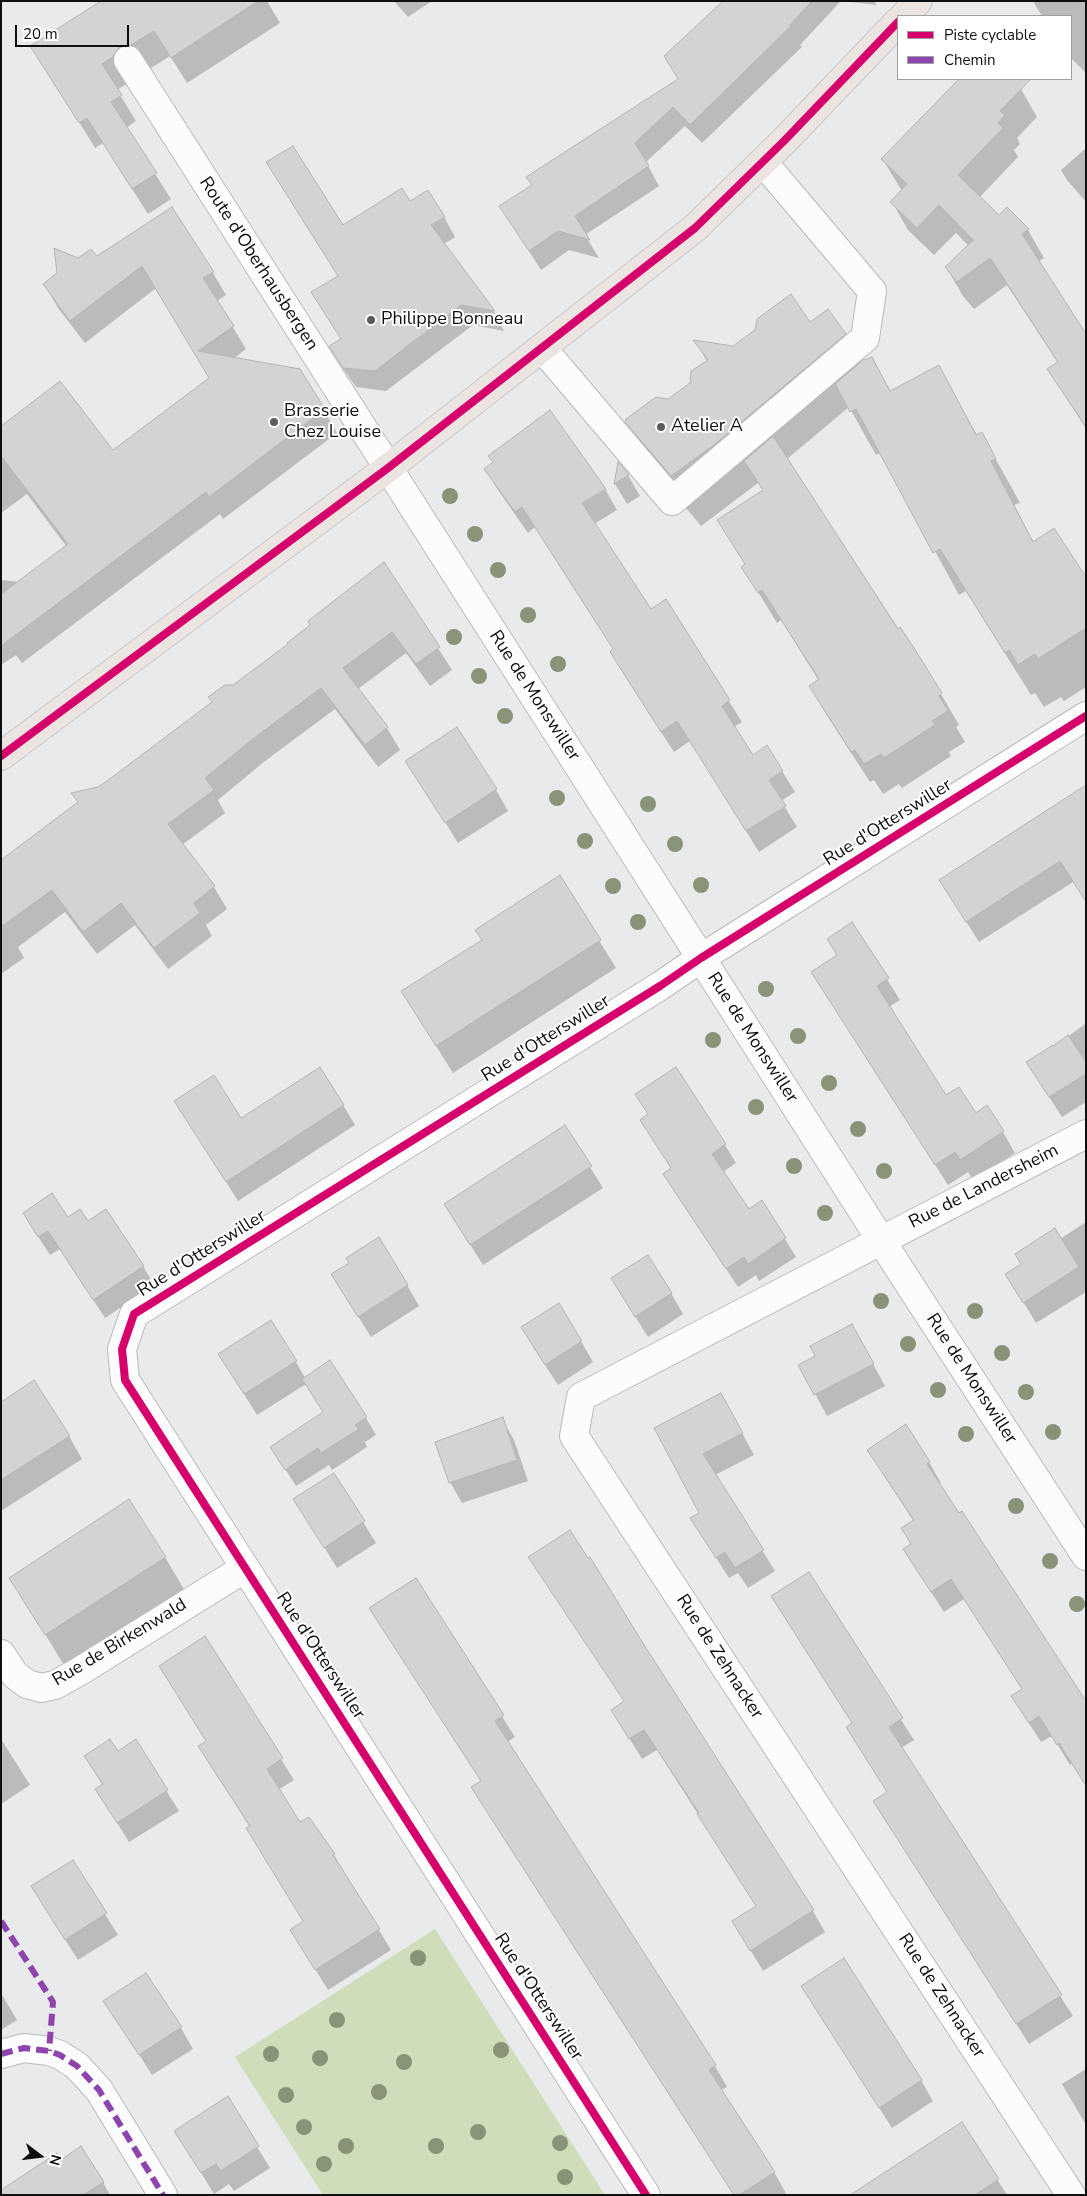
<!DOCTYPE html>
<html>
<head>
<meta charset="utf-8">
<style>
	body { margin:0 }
	#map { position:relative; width:1087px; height:2196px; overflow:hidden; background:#e8eaec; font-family:"Nunito Sans",sans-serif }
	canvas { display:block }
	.frame { position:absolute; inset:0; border:2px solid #0e0f10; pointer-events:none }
	.legend { position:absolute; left:897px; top:15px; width:175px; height:65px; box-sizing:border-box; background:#fff; border:1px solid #9f9f9f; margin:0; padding:6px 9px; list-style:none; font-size:15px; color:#0e0f10 }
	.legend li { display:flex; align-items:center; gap:10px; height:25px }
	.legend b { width:25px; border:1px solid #9f9f9f }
	.north { position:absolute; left:15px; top:2131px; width:50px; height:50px; -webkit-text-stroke:4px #fff; paint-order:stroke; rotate:105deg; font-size:14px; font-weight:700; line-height:20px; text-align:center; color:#0e0f10 }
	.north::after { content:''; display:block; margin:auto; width:18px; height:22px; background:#0e0f10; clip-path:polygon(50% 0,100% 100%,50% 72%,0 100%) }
	.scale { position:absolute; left:15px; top:25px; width:114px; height:22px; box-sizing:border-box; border:2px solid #0e0f10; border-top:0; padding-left:6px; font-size:15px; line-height:18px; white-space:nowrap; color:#0e0f10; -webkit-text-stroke:4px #fff; paint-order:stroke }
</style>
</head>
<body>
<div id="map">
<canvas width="1087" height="2196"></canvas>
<div class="frame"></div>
<ul class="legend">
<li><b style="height:6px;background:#d6006c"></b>Piste cyclable</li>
<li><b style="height:6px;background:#8e44ad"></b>Chemin</li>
</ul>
<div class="north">N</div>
<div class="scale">20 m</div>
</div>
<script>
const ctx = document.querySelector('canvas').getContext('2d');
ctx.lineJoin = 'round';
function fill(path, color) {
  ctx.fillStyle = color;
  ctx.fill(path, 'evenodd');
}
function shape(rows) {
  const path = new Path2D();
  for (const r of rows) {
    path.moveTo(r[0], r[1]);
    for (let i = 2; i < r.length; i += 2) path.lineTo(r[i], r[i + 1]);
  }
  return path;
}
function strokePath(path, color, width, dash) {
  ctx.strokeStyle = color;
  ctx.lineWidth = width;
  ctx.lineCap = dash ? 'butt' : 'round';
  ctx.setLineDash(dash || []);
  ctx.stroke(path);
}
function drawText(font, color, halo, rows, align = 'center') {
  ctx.font = font + ' "Nunito Sans",sans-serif';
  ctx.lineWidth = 4;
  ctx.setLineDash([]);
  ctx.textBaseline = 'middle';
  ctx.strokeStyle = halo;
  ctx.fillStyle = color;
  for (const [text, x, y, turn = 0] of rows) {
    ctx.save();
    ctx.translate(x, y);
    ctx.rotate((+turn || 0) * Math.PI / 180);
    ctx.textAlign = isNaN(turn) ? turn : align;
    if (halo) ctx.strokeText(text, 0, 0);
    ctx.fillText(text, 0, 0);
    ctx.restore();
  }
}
fill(shape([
	[435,1929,605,2195,323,2195,235,2057]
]), '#cedeba');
fill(shape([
	[103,1,267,1,280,23,187,83,170,56,117,90,136,121,126,128,171,199,148,214,103,143,95,148,48,71],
	[394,1,432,1,408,17],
	[725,1,841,1,800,45,802,47,702,143,685,126,646,162,659,186,585,235,599,258,569,250,541,270,501,207,533,186,679,79],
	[842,1,875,1,876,5],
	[1036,1,1086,1,1086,73,1071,58,1071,16,1042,16,1034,3],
	[961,79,1010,79,1021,89,1037,117,1017,138,1020,144,1014,150,1018,157,979,198,999,217,1028,230,1044,258,1038,262,1086,336,1086,429,1049,369,1058,363,1007,285,974,309,963,296,946,267,969,246,956,233,934,255,908,230,892,202,902,191,883,160],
	[1086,148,1086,202,1067,180,1061,170],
	[410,203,444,217,455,237,444,244,494,312,504,331,473,325,386,391,356,387,342,367,339,277,342,226],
	[96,258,213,273,226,295,217,301,246,349,233,359,324,410,337,433,223,519,220,514,22,663,16,655,1,665,1,580,20,582,67,547,27,494,1,513,1,427,113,452,210,378,156,288,85,343,58,308,45,285,78,259],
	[810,324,845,334,861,363,872,358,891,392,939,367,977,435,981,433,1013,490,1020,503,1014,505,1034,543,1086,580,1086,687,1064,701,1061,697,1044,707,1035,693,1031,695,966,591,959,595,881,452,876,455,849,407,787,459,941,694,959,725,956,727,965,742,949,752,951,756,902,788,899,784,883,794,874,780,870,782,828,717,810,686,819,681,781,620,777,623,743,567,746,566,718,520,763,491,758,483,701,526,657,473,627,422,668,400,691,384,707,362,696,341,733,348],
	[490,456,605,489,617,510,594,524,650,611,666,601,742,722,734,727,753,756,782,771,795,792,781,801,797,827,759,852,690,741,674,752,623,673,611,652,614,650,535,527,528,533,498,490,485,469,494,463],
	[619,465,628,475,640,496,627,504,615,484],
	[384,564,452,670,430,686,406,653,358,689,387,728,400,750,378,767,335,709,265,761,218,800,225,813,182,845,214,887,227,909,206,925,212,936,168,969,135,925,97,954,65,912,18,947,24,958,1,974,1,884,79,803,73,794,99,789,289,645],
	[407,761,496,790,508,811,458,843],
	[1086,786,1073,882,979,942,940,880],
	[560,877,616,968,453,1073,402,992,483,941],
	[852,923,900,1000,889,1007,946,1097,1003,1132,1015,1153,973,1180,968,1172,948,1185,812,972,838,956],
	[1086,1023,1086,1102,1062,1117,1040,1083,1053,1048],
	[343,1105,355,1125,238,1201,188,1121,241,1120],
	[641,1120,725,1145,736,1163,723,1172,749,1211,762,1202,796,1257,759,1281,756,1275,738,1287,676,1193,672,1169],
	[565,1127,603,1188,483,1265,458,1225],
	[68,1219,88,1223,143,1266,154,1285,105,1318,60,1249,50,1255,35,1232],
	[1086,1222,1086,1292,1036,1323,1019,1295,1060,1239],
	[407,1285,419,1306,371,1337,345,1295],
	[671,1293,683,1314,648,1337,625,1300],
	[581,1341,593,1362,558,1385,534,1348],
	[864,1347,885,1386,827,1416,800,1366],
	[296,1362,305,1378,366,1418,376,1435,365,1442,367,1447,332,1470,329,1465,296,1486,271,1447,324,1413,306,1384,257,1415,232,1375],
	[1,1403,69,1436,82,1459,1,1511],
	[733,1416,754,1455,715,1475,775,1571,748,1588,738,1573,729,1578,704,1539,700,1513,656,1429],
	[502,1419,514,1440,528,1481,462,1503,450,1482],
	[929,1462,941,1483,939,1484,1072,1763,1070,1765,1052,1736,1041,1742,1025,1717,1013,1697,1023,1690,964,1599,944,1612,917,1570,912,1544,914,1522,881,1471],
	[334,1475,376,1543,337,1568,295,1500],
	[165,1557,195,1608,76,1685,11,1578],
	[808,1574,914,1740,901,1748,1073,2016,1029,2044,875,1801,888,1793,853,1724],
	[542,1578,813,1911,825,1932,763,1971,746,1943,760,1911,657,1750,642,1759,625,1731,625,1702],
	[415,1580,515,1737,507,1742,715,2066,727,2087,721,2090,774,2172,786,2193,784,2195,734,2195,485,1808,482,1782],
	[205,1638,294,1780,278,1790,299,1824,309,1818,334,1855,391,1950,328,1990,304,1951,304,1922,250,1827,212,1768,207,1742,160,1666],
	[1,1739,30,1785,1,1804],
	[135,1741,179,1811,129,1842,109,1810,103,1786,85,1756,117,1753],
	[45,1908,105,1914,118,1935,78,1960],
	[1,1993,17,2020,1,2030],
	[105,2001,181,2028,193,2049,152,2075],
	[815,2007,921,2080,933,2101,892,2128],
	[1086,2069,1086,2125,1062,2084],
	[227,2098,270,2168,234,2191,229,2184,214,2194,176,2131],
	[962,2124,1007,2195,852,2195],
	[61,2161,103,2182,110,2195,1,2195]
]), '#0003');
const building = shape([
	[101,1,258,1,171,58,154,31,131,45,119,47,113,57,102,64,122,95,111,102,157,173,132,189,87,118,79,123,30,46,101,1],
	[723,1,812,1,790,25,791,26,690,125,673,107,635,143,649,166,575,216,590,240,558,231,529,251,499,206,532,185,526,177,678,79,664,56,723,1],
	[959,79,1031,79,1000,111,1005,115,998,123,1003,128,958,175,999,215,1007,207,1029,229,1022,234,1086,334,1086,427,1047,369,1058,362,991,259,990,258,957,282,945,267,973,240,939,205,917,228,890,202,907,184,881,159,959,79],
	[293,146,343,225,402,188,410,201,428,190,445,217,431,225,495,311,461,305,375,371,343,368,329,346,341,339,311,292,338,276,266,162,293,146],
	[172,207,214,272,203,278,234,326,198,351,300,369,325,409,209,497,206,492,1,646,1,594,68,544,1,456,1,426,60,381,113,450,209,378,142,266,70,321,43,284,57,273,54,248,78,258,91,249,97,256,172,207],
	[791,294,810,322,828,309,846,334,714,445,671,476,625,422,626,419,656,397,668,399,690,383,691,371,708,360,693,340,733,346,755,330,757,319,791,294],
	[872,357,890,391,939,365,976,435,982,432,989,445,996,459,991,461,1033,542,1054,528,1086,577,1086,628,1038,659,1035,654,1018,665,1009,650,1005,653,940,549,933,553,856,409,850,412,835,384,864,359,865,360,872,357],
	[550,410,606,489,582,503,651,609,666,599,730,700,722,706,753,755,767,745,783,771,769,780,786,806,746,831,677,721,661,732,610,652,613,649,522,507,515,512,484,469,493,462,488,456,550,410],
	[773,436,898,629,900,627,914,648,942,693,939,696,948,711,932,721,935,725,884,758,881,754,864,764,855,750,851,752,809,686,819,679,762,590,758,593,741,567,745,564,717,520,763,490,744,461,773,436],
	[618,462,629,475,614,484,618,462],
	[384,562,440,647,416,664,392,632,343,668,388,727,365,745,321,688,253,739,205,778,214,790,168,824,215,886,194,903,200,913,154,948,121,903,83,932,52,890,1,927,1,860,78,802,71,793,98,787,107,781,212,702,208,697,225,685,233,685,288,644,287,643,310,625,308,621,384,562],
	[457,727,497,789,445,823,405,761,457,727],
	[1086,785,1086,902,1060,861,966,922,939,880,1086,785],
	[560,875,601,940,436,1046,401,991,482,940,475,930,560,875],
	[852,922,889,978,877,986,946,1095,959,1087,976,1113,987,1105,1004,1131,960,1160,955,1152,935,1165,811,972,837,955,827,939,852,922],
	[1068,1035,1086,1062,1086,1074,1049,1097,1026,1062,1053,1045,1053,1046,1068,1035],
	[320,1067,344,1105,226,1182,174,1101,214,1075,241,1118,320,1067],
	[676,1067,726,1144,712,1154,749,1209,762,1200,786,1238,748,1264,744,1257,726,1269,663,1174,671,1168,640,1120,648,1114,635,1094,676,1067],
	[565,1125,592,1166,470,1245,444,1204,565,1125],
	[52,1193,68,1217,80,1209,88,1221,106,1209,144,1266,93,1300,48,1231,38,1237,23,1213,52,1193],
	[1055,1228,1079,1267,1023,1303,1005,1274,1021,1264,1015,1254,1055,1228],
	[379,1237,408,1285,358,1317,331,1274,349,1263,346,1258,379,1237],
	[648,1255,672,1293,635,1317,611,1278,648,1255],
	[559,1303,582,1341,545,1365,521,1327,559,1303],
	[271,1320,297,1361,244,1394,218,1354,271,1320],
	[852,1324,874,1364,814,1395,798,1365,815,1356,810,1346,852,1324],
	[330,1360,367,1417,355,1425,359,1429,321,1453,318,1448,285,1470,270,1447,323,1412,302,1379,330,1360],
	[34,1380,70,1436,1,1480,1,1402,34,1380],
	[721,1393,743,1433,703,1454,764,1550,735,1568,725,1552,716,1558,690,1518,699,1513,654,1428,721,1393],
	[503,1417,517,1460,449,1483,435,1442,503,1417],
	[906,1424,930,1462,927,1464,959,1513,962,1511,1086,1701,1086,1786,1059,1743,1057,1745,1039,1716,1029,1723,1011,1696,1022,1689,951,1579,931,1592,903,1549,911,1544,901,1528,914,1520,867,1450,906,1424],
	[334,1473,365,1521,324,1548,293,1499,334,1473],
	[129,1499,166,1557,45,1635,9,1578,129,1499],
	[570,1530,588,1558,590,1557,641,1640,814,1910,750,1951,732,1921,756,1906,697,1814,699,1813,644,1730,629,1739,611,1710,624,1701,528,1557,570,1530],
	[809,1572,903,1718,889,1727,1062,1995,1016,2024,873,1801,887,1792,846,1727,852,1723,771,1596,809,1572],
	[416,1578,504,1715,495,1721,716,2065,709,2070,775,2172,739,2195,734,2195,496,1826,471,1787,481,1781,369,1608,416,1578],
	[205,1636,283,1758,267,1769,300,1822,309,1817,335,1854,333,1855,380,1929,315,1970,290,1930,303,1921,246,1828,250,1826,198,1746,206,1741,159,1666,205,1636],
	[110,1739,118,1751,136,1739,168,1790,117,1823,95,1789,103,1784,84,1756,110,1739],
	[73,1860,107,1913,65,1940,31,1886,73,1860],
	[844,1958,922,2080,879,2108,801,1986,844,1958],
	[146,1973,182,2027,139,2055,103,2001,146,1973],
	[228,2096,259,2146,221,2171,216,2164,201,2173,174,2131,228,2096],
	[962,2122,999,2179,975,2195,850,2195,962,2122],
	[81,2146,104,2182,83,2195,1,2195,1,2190,57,2153,62,2159,81,2146]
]);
fill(building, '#d3d3d4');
strokePath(building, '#b4b4b4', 1);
const minor = shape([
	[128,60,902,1273,1086,1556],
	[542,348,672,501,865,338,872,291,763,162],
	[1,1654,15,1675,27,1684,41,1688,55,1685,80,1671,245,1568],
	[1,2054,24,2048,49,2051,60,2055,77,2066,99,2090,163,2195],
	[646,2195,125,1380,122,1349,134,1314,660,986,701,958,1086,716],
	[1071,2195,574,1436,581,1397,1086,1134]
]);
const major = shape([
	[904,16,918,1],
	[1,756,388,468,695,228,784,141,898,22]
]);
strokePath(minor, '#b8babc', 30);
strokePath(major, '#c7c8c8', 30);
strokePath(minor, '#fcfcfc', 28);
strokePath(major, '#ebe4e1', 28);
strokePath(shape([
	[1,1921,53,2002,49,2051],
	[1,2054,24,2048,49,2051,60,2055,77,2066,99,2090,163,2195]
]), '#8e44ad', 6, [12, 6]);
strokePath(shape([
	[1,756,388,468,695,228,784,141,898,22],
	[646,2195,125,1380,122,1349,134,1314,660,986,701,958,1086,716]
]), '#d6006c', 8);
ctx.fillStyle = '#889378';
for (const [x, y] of [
	[450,496],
	[475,534],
	[498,570],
	[528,615],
	[454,637],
	[558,664],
	[479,676],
	[505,716],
	[557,798],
	[648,804],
	[585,841],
	[675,844],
	[701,885],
	[613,886],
	[638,922],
	[766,989],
	[798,1036],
	[713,1040],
	[829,1083],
	[756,1107],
	[858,1129],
	[794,1166],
	[884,1171],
	[825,1213],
	[881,1301],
	[975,1311],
	[908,1344],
	[1002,1353],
	[938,1390],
	[1026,1392],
	[1053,1432],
	[966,1434],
	[1016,1506],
	[1050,1561],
	[1077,1604],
	[418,1958],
	[337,2020],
	[501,2050],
	[271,2054],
	[320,2058],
	[404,2062],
	[379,2092],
	[286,2095],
	[304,2127],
	[478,2132],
	[560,2143],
	[346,2146],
	[436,2146],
	[324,2164],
	[565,2177]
]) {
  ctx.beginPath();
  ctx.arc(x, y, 8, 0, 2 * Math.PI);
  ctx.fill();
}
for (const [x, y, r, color] of [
	[371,320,5,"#5a5c5d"],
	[274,422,5,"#5a5c5d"],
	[661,427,5,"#5a5c5d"]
]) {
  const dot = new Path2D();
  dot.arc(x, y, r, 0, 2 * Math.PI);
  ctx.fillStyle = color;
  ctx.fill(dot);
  strokePath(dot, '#fff', 2);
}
drawText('18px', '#0e0f10', '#fff', [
	["Route d'Oberhausbergen",258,264,57],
	["Rue de Monswiller",534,696,57],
	["Rue d'Otterswiller",888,823,-32],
	["Rue de Monswiller",752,1038,57],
	["Rue d'Otterswiller",546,1039,-32],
	["Rue de Landersheim",984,1187,-27],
	["Rue d'Otterswiller",202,1254,-32],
	["Rue de Monswiller",971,1379,57],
	["Rue de Birkenwald",120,1643,-31],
	["Rue d'Otterswiller",320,1656,57],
	["Rue de Zehnacker",719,1657,57],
	["Rue de Zehnacker",941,1996,57],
	["Rue d'Otterswiller",538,1997,57]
]);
drawText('18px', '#0e0f10', '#fff', [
	["Philippe Bonneau",381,320],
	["Brasserie",284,412],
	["Chez Louise",284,433],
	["Atelier A",671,427]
], 'left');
</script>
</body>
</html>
